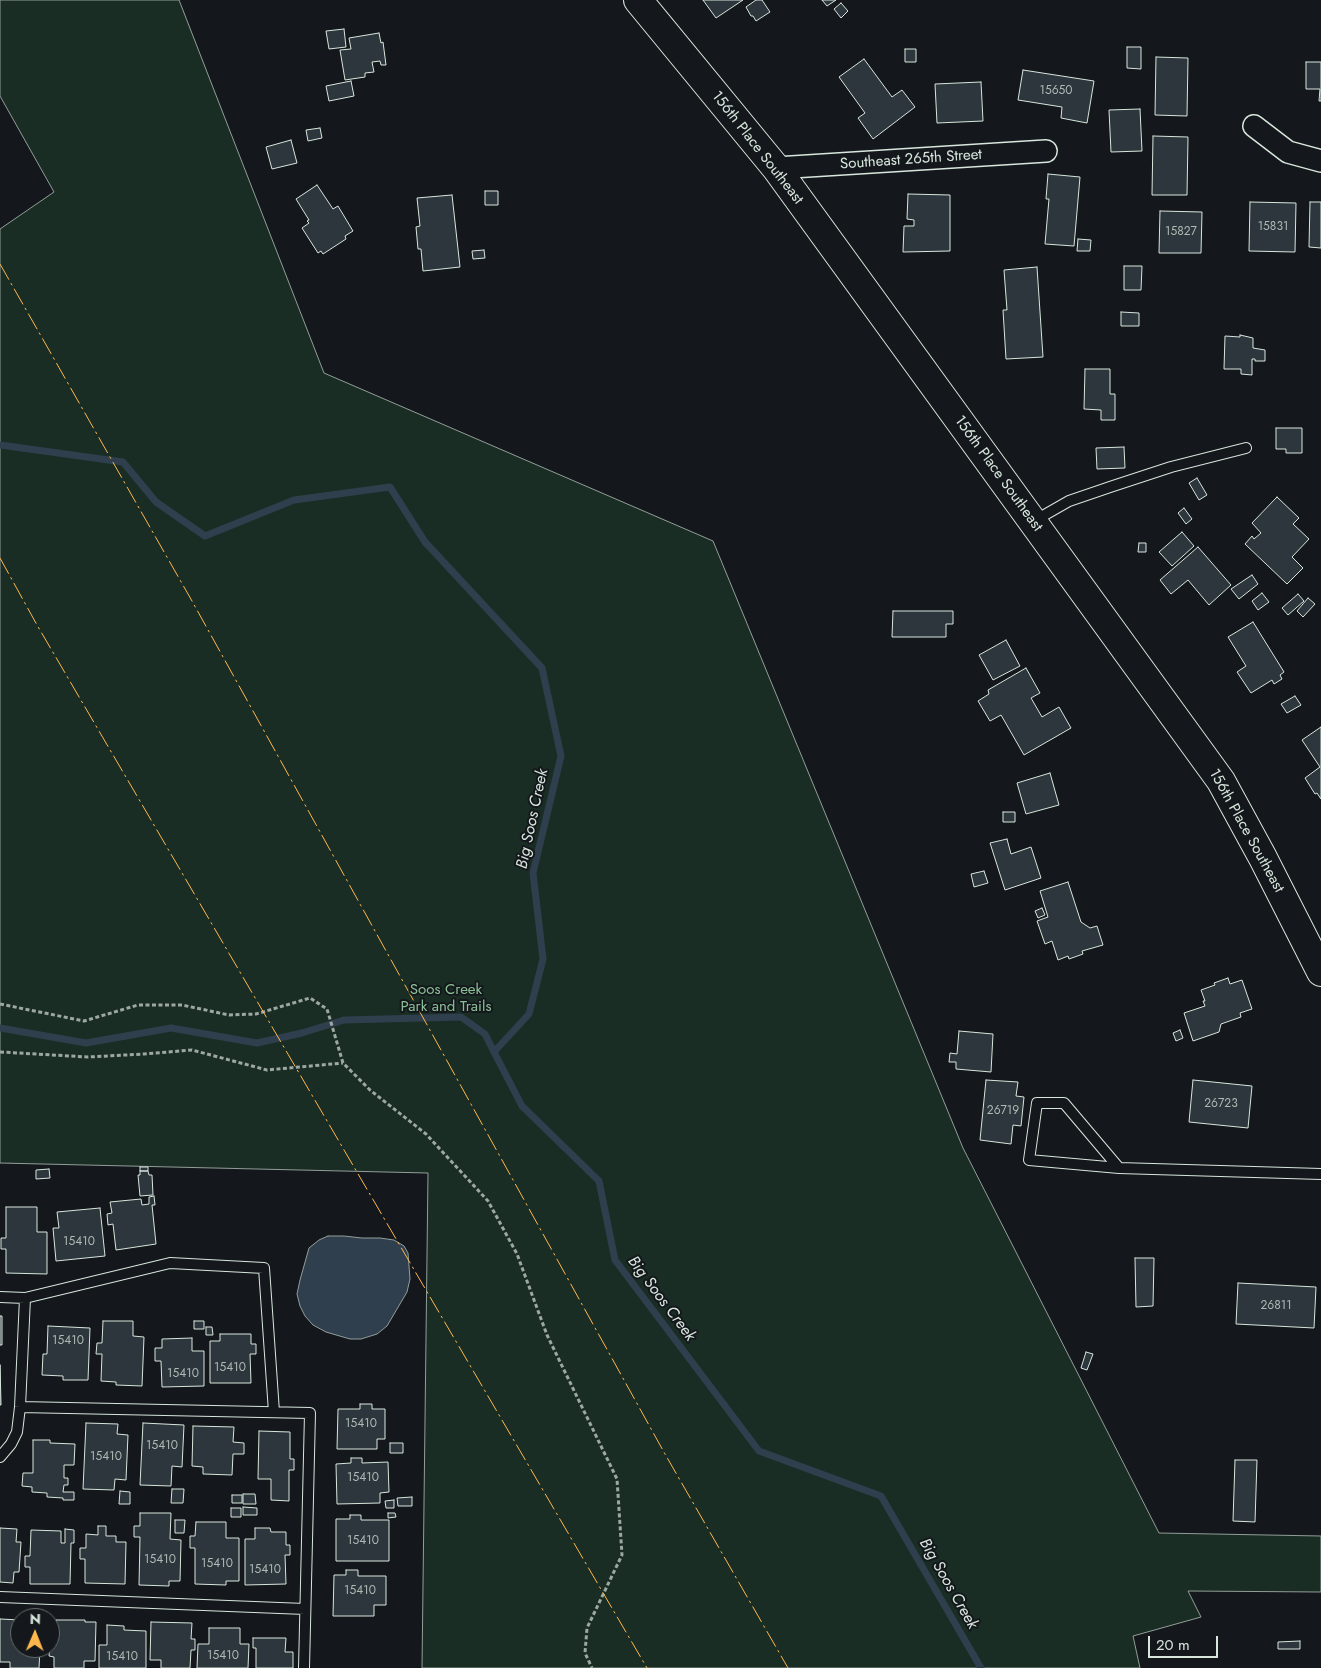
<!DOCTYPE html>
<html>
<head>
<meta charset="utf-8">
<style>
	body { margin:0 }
	#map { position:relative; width:1321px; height:1668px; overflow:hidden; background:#14181c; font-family:Jost,sans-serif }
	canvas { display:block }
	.north { position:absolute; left:10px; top:1608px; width:50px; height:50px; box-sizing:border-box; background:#14181c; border:1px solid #626a69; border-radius:50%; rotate:1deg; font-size:14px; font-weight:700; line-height:20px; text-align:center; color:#d8e6dc }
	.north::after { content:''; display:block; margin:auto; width:18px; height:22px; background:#ffb74d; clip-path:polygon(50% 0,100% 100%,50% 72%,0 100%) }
	.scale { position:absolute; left:1148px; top:1636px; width:70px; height:22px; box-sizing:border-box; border:2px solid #d8e6dc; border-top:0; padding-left:6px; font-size:15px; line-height:18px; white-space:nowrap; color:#d8e6dc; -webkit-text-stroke:4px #14181c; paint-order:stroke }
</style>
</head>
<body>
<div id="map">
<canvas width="1321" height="1668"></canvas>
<div class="north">N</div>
<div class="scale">20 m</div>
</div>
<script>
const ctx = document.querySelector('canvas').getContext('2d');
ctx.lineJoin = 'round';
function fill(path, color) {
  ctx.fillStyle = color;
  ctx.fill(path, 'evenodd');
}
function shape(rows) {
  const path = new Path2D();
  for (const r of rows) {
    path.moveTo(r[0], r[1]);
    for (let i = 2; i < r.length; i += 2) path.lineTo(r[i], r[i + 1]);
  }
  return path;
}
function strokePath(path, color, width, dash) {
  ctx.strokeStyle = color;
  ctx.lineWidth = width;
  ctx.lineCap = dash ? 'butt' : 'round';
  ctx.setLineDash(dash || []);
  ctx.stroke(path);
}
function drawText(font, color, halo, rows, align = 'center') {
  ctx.font = font + ' Jost,sans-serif';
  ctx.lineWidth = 4;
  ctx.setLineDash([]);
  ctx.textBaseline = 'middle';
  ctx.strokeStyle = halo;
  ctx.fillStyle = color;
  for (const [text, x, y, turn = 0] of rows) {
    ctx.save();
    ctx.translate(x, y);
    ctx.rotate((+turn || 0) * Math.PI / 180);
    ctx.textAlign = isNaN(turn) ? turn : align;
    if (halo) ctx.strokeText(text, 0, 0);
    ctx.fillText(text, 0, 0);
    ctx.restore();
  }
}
const green = shape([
	[0,0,179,0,324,373,713,541,963,1148,1159,1533,1321,1536,1321,1592,1188,1591,1201,1617,1133,1636,1140,1668,422,1668,428,1173,0,1163,0,229,54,192,0,96,0,0]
]);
fill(green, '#1a2d24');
strokePath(green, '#939e99', 1);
const water = shape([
	[328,1236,344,1236,362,1238,380,1238,394,1240,404,1246,408,1253,410,1279,407,1292,387,1326,377,1334,361,1339,350,1339,326,1332,313,1325,305,1316,300,1306,297,1294,300,1280,309,1248,319,1240,328,1236]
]);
fill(water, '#2f3f4d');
strokePath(water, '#939e99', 1);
strokePath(shape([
	[0,445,123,462,156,502,205,536,294,500,390,487,425,542,542,668,561,756,533,873,543,959,529,1014,494,1052,522,1106,599,1181,615,1260,759,1451,881,1496,981,1668],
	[0,1028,86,1043,171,1028,257,1043,302,1033,344,1020,461,1017,485,1034,494,1052]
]), '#2f3f4d', 7);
const building = shape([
	[703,0,743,0,716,18,703,0],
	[756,0,762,0,770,12,756,21,753,16,751,16,746,7,756,0],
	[822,0,836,0,827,6,822,0],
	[841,3,848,11,841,18,834,9,841,3],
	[344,29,346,47,329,49,326,31,344,29],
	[379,33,381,43,383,42,386,65,381,65,380,61,372,62,374,72,365,73,365,77,345,80,340,50,351,49,349,38,379,33],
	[1127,47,1141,47,1141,69,1127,68,1127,47],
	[905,49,916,49,916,62,905,62,905,49],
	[1156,57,1188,58,1187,116,1155,115,1156,57],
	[864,59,892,97,902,90,915,107,873,139,858,118,865,113,839,77,864,59],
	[1306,62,1321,62,1321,101,1319,101,1320,89,1306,89,1306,62],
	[1023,70,1094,81,1087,123,1061,118,1062,107,1018,100,1023,70],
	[351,81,354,96,329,101,326,86,351,81],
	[981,82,983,121,937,123,935,84,981,82],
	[1140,109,1142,151,1111,152,1109,110,1140,109],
	[320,128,322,138,308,141,306,130,320,128],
	[1153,136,1188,137,1187,195,1152,195,1153,136],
	[291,140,297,163,272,169,266,147,291,140],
	[1048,174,1080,177,1074,246,1045,244,1049,199,1046,199,1048,174],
	[317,185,333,209,338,206,353,231,345,236,346,239,323,254,321,251,318,253,302,228,309,223,307,221,309,220,296,199,317,185],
	[485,191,498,191,498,205,485,205,485,191],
	[908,194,950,195,950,251,903,252,904,226,914,226,914,220,907,219,908,194],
	[452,195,460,267,423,271,421,249,418,249,416,227,420,226,417,198,452,195],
	[1250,202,1296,203,1295,252,1249,251,1250,202],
	[1310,202,1321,202,1321,248,1309,247,1310,202],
	[1160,211,1202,212,1201,253,1159,253,1160,211],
	[1078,239,1091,240,1090,251,1077,251,1078,239],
	[484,250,485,258,473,259,472,251,484,250],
	[1124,266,1142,266,1141,290,1124,290,1124,266],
	[1037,267,1043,357,1006,359,1003,310,1007,310,1004,270,1037,267],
	[1121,312,1139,313,1139,326,1121,326,1121,312],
	[1240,335,1253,338,1253,348,1265,350,1265,361,1255,361,1255,359,1252,359,1252,375,1241,374,1241,369,1224,369,1225,336,1240,337,1240,335],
	[1085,369,1110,369,1110,394,1115,394,1115,420,1101,420,1101,410,1084,409,1085,369],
	[1276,428,1302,428,1302,453,1286,453,1286,449,1276,449,1276,428],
	[1124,447,1125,468,1097,469,1096,448,1124,447],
	[1197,478,1207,495,1199,500,1189,483,1197,478],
	[1277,497,1299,518,1293,524,1309,539,1292,557,1303,568,1287,584,1245,544,1252,536,1254,539,1261,533,1252,523,1277,497],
	[1184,508,1192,519,1186,524,1178,513,1184,508],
	[1182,532,1194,546,1172,566,1159,552,1182,532],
	[1139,543,1146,543,1146,552,1138,552,1139,543],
	[1198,547,1231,585,1209,605,1188,580,1171,594,1160,580,1198,547],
	[1252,575,1258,584,1239,599,1231,589,1252,575],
	[1262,593,1269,602,1258,610,1252,601,1262,593],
	[1298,594,1304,601,1288,615,1282,608,1298,594],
	[1308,598,1315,604,1303,617,1297,611,1308,598],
	[893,611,953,611,953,624,946,624,946,637,892,637,893,611],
	[1253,622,1284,672,1280,675,1282,679,1274,684,1272,680,1251,693,1237,672,1246,666,1228,637,1253,622],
	[1006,640,1020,666,993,680,979,655,1006,640],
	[1026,668,1040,693,1031,698,1042,717,1059,707,1071,728,1024,755,1001,715,990,721,978,701,989,694,988,690,1026,668],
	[1295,696,1301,705,1287,713,1281,704,1295,696],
	[1321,727,1321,799,1317,793,1315,794,1305,778,1320,767,1302,740,1321,727],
	[1050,773,1059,805,1026,814,1017,783,1050,773],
	[1003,812,1015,812,1015,822,1003,822,1003,812],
	[1007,839,1011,854,1031,847,1041,878,1005,890,990,843,1007,839],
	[984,871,988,883,974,887,971,874,984,871],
	[1068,882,1081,922,1090,928,1097,926,1103,945,1082,951,1083,954,1069,959,1068,956,1058,960,1052,941,1045,944,1037,921,1048,917,1040,891,1068,882],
	[1042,908,1045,915,1038,918,1035,911,1042,908],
	[1228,978,1230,984,1242,980,1252,1009,1240,1013,1241,1017,1221,1024,1219,1032,1193,1041,1184,1013,1205,1006,1203,1001,1205,1001,1201,990,1215,985,1214,983,1228,978],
	[1180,1030,1183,1038,1176,1041,1173,1033,1180,1030],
	[959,1031,993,1034,991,1072,956,1069,956,1062,949,1062,950,1053,957,1054,959,1031],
	[986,1080,1018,1082,1016,1096,1024,1097,1021,1126,1013,1125,1011,1144,980,1140,986,1080],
	[1193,1080,1252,1086,1248,1128,1189,1122,1193,1080],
	[140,1167,148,1167,148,1171,140,1171,140,1167],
	[49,1169,50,1178,36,1179,36,1170,49,1169],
	[140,1171,148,1171,149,1175,152,1175,153,1195,140,1196,138,1175,140,1175,140,1171],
	[154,1196,155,1205,152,1205,156,1244,116,1250,113,1224,108,1225,107,1214,112,1213,110,1202,141,1199,142,1205,149,1204,149,1197,154,1196],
	[6,1207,37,1207,37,1232,47,1232,47,1274,6,1273,6,1249,1,1249,1,1238,6,1238,6,1207],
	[100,1208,105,1256,56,1261,53,1228,59,1228,57,1212,100,1208],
	[1135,1258,1154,1258,1153,1306,1136,1307,1135,1258],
	[1238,1283,1316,1287,1314,1328,1236,1324,1238,1283],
	[0,1316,2,1316,2,1345,0,1345,0,1316],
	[103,1321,133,1321,133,1336,144,1337,142,1386,116,1385,116,1382,101,1381,102,1354,96,1354,97,1343,102,1343,103,1321],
	[194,1321,204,1321,204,1329,194,1329,194,1321],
	[48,1326,90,1328,88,1380,63,1380,63,1376,42,1375,43,1354,47,1354,48,1326],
	[206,1327,212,1327,213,1335,206,1335,206,1327],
	[220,1334,251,1334,251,1344,256,1344,256,1354,250,1354,251,1383,210,1383,210,1341,220,1341,220,1334],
	[192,1338,192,1351,204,1351,204,1386,162,1387,161,1361,155,1361,155,1348,162,1348,162,1339,192,1338],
	[1086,1352,1093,1354,1087,1370,1081,1368,1086,1352],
	[0,1365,1,1405,0,1405,0,1365],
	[360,1404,372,1404,372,1409,385,1409,385,1439,377,1439,377,1449,337,1449,338,1409,360,1409,360,1404],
	[86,1423,118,1424,117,1434,128,1435,126,1480,115,1479,114,1490,83,1489,86,1423],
	[143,1423,184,1425,182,1467,172,1466,171,1486,140,1485,143,1423],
	[193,1426,234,1427,233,1442,244,1443,244,1454,233,1454,232,1475,203,1474,203,1467,192,1466,193,1426],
	[259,1431,290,1432,290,1459,294,1459,294,1470,289,1470,289,1501,271,1500,271,1479,258,1479,259,1431],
	[33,1440,50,1440,50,1443,75,1444,74,1465,64,1465,64,1478,68,1478,68,1485,64,1485,63,1492,74,1492,74,1500,63,1500,63,1498,47,1497,47,1493,32,1492,32,1487,22,1486,23,1473,33,1473,33,1440],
	[390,1443,403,1443,403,1453,390,1453,390,1443],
	[351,1458,362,1458,362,1463,388,1462,389,1492,380,1493,380,1503,337,1504,336,1464,351,1463,351,1458],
	[1235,1460,1257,1460,1255,1522,1233,1521,1235,1460],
	[172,1489,184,1489,183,1503,171,1503,172,1489],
	[120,1491,130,1492,130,1504,119,1504,120,1491],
	[243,1494,255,1494,256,1504,243,1504,243,1494],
	[232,1495,242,1495,242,1503,232,1503,232,1495],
	[412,1497,412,1506,398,1506,397,1498,412,1497],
	[394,1500,394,1508,386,1508,385,1501,394,1500],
	[243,1507,257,1508,257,1515,243,1515,243,1507],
	[231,1508,241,1508,241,1517,231,1517,231,1508],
	[140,1513,171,1513,170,1539,181,1540,180,1581,169,1581,169,1586,139,1585,140,1537,134,1537,134,1526,140,1526,140,1513],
	[388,1513,395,1513,396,1517,388,1518,388,1513],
	[350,1515,361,1515,361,1520,389,1520,389,1561,336,1561,336,1519,350,1519,350,1515],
	[175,1520,185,1520,184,1533,175,1533,175,1520],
	[196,1522,226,1522,226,1538,239,1538,239,1581,226,1581,226,1585,195,1584,195,1548,190,1548,190,1536,195,1536,196,1522],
	[98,1526,106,1526,106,1536,116,1536,116,1542,126,1542,125,1584,85,1583,85,1559,80,1559,80,1548,86,1548,86,1534,98,1535,98,1526],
	[0,1528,17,1529,16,1542,21,1542,19,1572,14,1572,13,1583,0,1582,0,1528],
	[255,1528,270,1528,271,1532,286,1532,286,1545,290,1545,290,1555,285,1555,286,1584,245,1585,245,1539,255,1539,255,1528],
	[65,1529,74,1530,74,1543,71,1543,70,1584,30,1584,30,1567,25,1567,25,1556,30,1556,31,1530,61,1531,61,1543,65,1543,65,1529],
	[346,1570,358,1570,358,1576,386,1576,386,1605,374,1605,374,1616,333,1616,334,1575,346,1575,346,1570],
	[0,1619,20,1620,20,1648,40,1648,39,1668,10,1668,10,1662,0,1662,0,1619],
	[56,1620,85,1620,85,1622,96,1622,95,1661,84,1661,84,1668,54,1668,54,1657,49,1656,50,1646,55,1646,56,1620],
	[151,1622,192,1623,191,1639,195,1639,195,1650,191,1650,190,1668,161,1668,161,1660,150,1660,151,1622],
	[107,1625,124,1626,124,1630,146,1631,146,1668,99,1668,99,1645,107,1645,107,1625],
	[209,1628,240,1628,240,1644,249,1644,248,1668,197,1668,198,1644,209,1644,209,1628],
	[253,1638,286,1638,285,1652,293,1652,293,1668,256,1668,256,1648,253,1648,253,1638],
	[1300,1641,1300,1649,1278,1649,1278,1642,1300,1641]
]);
fill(building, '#2c363c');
strokePath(building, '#d8e6dc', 1);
const lane = shape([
	[1034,521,1069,501,1113,486,1171,467,1246,448],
	[1119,1168,1064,1103,1037,1103,1029,1160,1119,1168,1321,1174],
	[0,1297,25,1298,170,1263,264,1268,274,1412],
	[20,1407,310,1413,304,1668],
	[0,1457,11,1444,17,1432,20,1407,25,1298],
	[0,1597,305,1609]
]);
const street = shape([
	[1254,126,1288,152,1321,161],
	[776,168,1046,151]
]);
const secondary = shape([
	[638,0,776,168,1221,781,1263,858,1321,972]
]);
strokePath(lane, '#d8e6dc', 12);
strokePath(street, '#d8e6dc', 24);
strokePath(secondary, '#d8e6dc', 30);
strokePath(shape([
	[0,1004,84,1021,138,1005,182,1005,229,1015,256,1014,310,998,327,1009,343,1063,370,1090,426,1134,488,1201,517,1254,547,1335,617,1479,622,1555,587,1628,585,1653,592,1668],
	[0,1052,88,1057,144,1054,192,1050,267,1070,343,1063]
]), '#9da8a2', 3, [4, 2.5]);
strokePath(lane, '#14181c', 10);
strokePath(street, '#14181c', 21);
strokePath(secondary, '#14181c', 28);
strokePath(shape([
	[0,264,192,601,665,1454,788,1668],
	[0,558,37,625,647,1668]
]), '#ffb74d', 1, [18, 4, 2.5, 4]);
drawText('12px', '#adbab4', null, [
	["15650",1056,91],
	["15831",1273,227],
	["15827",1181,232],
	["26723",1221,1104],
	["26719",1003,1111],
	["15410",79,1242],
	["26811",1276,1306],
	["15410",68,1341],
	["15410",230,1368],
	["15410",183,1374],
	["15410",361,1424],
	["15410",162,1446],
	["15410",106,1457],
	["15410",363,1478],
	["15410",363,1541],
	["15410",160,1560],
	["15410",217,1564],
	["15410",265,1570],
	["15410",360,1591],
	["15410",223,1656],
	["15410",122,1657]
]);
drawText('15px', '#d8e6dc', '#14181c', [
	["156th Place Southeast",757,148,52],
	["Southeast 265th Street",911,160,-4],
	["156th Place Southeast",998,474,54],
	["156th Place Southeast",1246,831,61]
]);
drawText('15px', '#8ac095', '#14181c', [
	["Soos Creek",446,990],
	["Park and Trails",446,1007]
]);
drawText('italic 16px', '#d8e6dc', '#14181c', [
	["Big Soos Creek",533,819,-78],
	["Big Soos Creek",661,1299,53],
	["Big Soos Creek",948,1584,60]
]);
</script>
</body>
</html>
